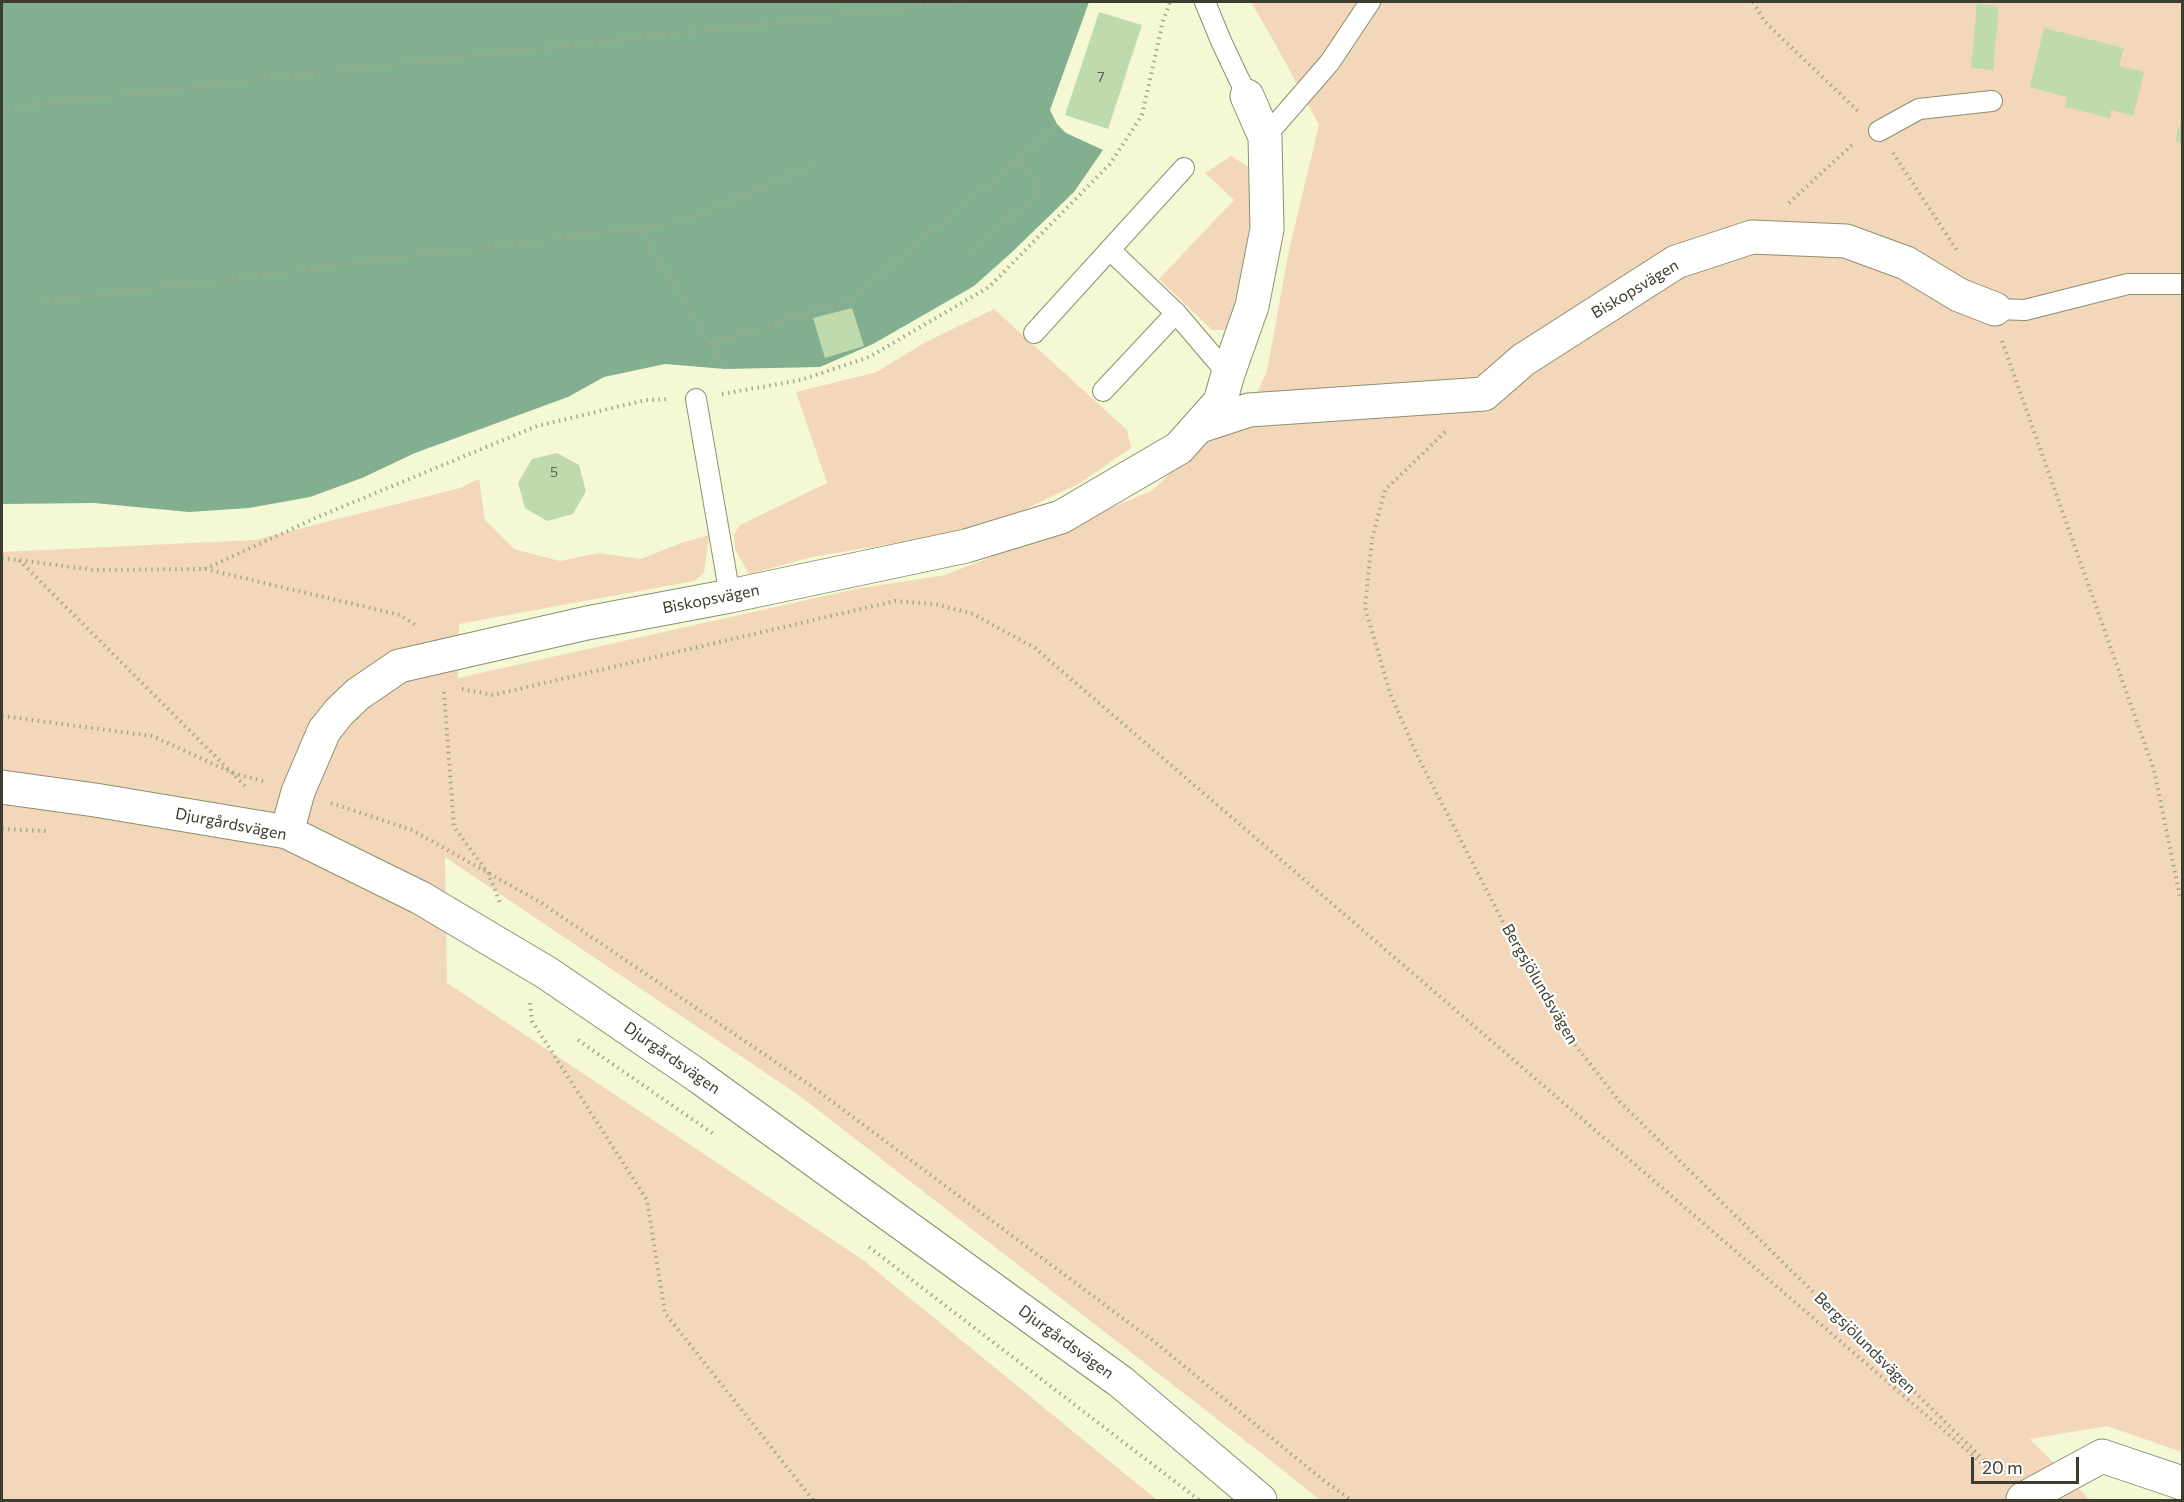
<!DOCTYPE html>
<html>
<head>
<meta charset="utf-8">
<style>
	body { margin:0 }
	#map { position:relative; width:2184px; height:1502px; overflow:hidden; background:#f5f8d4; font-family:Commissioner,sans-serif }
	canvas { display:block }
	.frame { position:absolute; inset:0; border:3px solid #3c3d2f; pointer-events:none }
	.scale { position:absolute; left:1971px; top:1457px; width:108px; height:27px; box-sizing:border-box; border:3px solid #3c3d2f; border-top:0; padding-left:8px; font-size:18px; line-height:21px; white-space:nowrap; color:#3c3d2f; -webkit-text-stroke:4px #fff; paint-order:stroke }
</style>
</head>
<body>
<div id="map">
<canvas width="2184" height="1502"></canvas>
<div class="frame"></div>
<div class="scale">20 m</div>
</div>
<script>
const ctx = document.querySelector('canvas').getContext('2d');
ctx.lineJoin = 'round';
function fill(path, color) {
  ctx.fillStyle = color;
  ctx.fill(path, 'evenodd');
}
function shape(rows) {
  const path = new Path2D();
  for (const r of rows) {
    path.moveTo(r[0], r[1]);
    for (let i = 2; i < r.length; i += 2) path.lineTo(r[i], r[i + 1]);
  }
  return path;
}
function strokePath(path, color, width, dash) {
  ctx.strokeStyle = color;
  ctx.lineWidth = width;
  ctx.lineCap = dash ? 'butt' : 'round';
  ctx.setLineDash(dash || []);
  ctx.stroke(path);
}
function drawText(font, color, halo, rows, align = 'center') {
  ctx.font = font + ' Commissioner,sans-serif';
  ctx.lineWidth = 4.5;
  ctx.setLineDash([]);
  ctx.textBaseline = 'middle';
  ctx.strokeStyle = halo;
  ctx.fillStyle = color;
  for (const [text, x, y, turn = 0] of rows) {
    ctx.save();
    ctx.translate(x, y);
    ctx.rotate((+turn || 0) * Math.PI / 180);
    ctx.textAlign = isNaN(turn) ? turn : align;
    if (halo) ctx.strokeText(text, 0, 0);
    ctx.fillText(text, 0, 0);
    ctx.restore();
  }
}
fill(shape([
	[1251,2,2182,2,2182,1452,2107,1426,2030,1439,2090,1500,1320,1500,1270,1460,800,1096,445,857,447,983,863,1260,1157,1500,2,1500,2,552,255,540,460,488,479,479,485,520,514,549,560,561,599,553,641,559,684,542,709,535,704,573,694,581,459,624,458,678,856,589,945,575,1042,537,1153,490,1194,450,1246,418,1267,371,1289,250,1319,125,1276,45],
	[1231,156,1247,166,1255,180,1241,299,1228,330,1212,330,1159,279,1234,200,1205,173],
	[994,309,1127,430,1131,448,1080,483,1013,515,938,536,812,557,749,574,735,549,734,535,740,525,827,483,796,392,877,372,924,343]
]), '#f2d7ba');
fill(shape([
	[2,2,1089,2,1050,110,1057,124,1066,133,1103,150,1074,192,1011,253,974,286,873,344,820,367,725,369,665,364,604,377,568,397,415,453,362,478,310,497,249,508,189,512,94,503,2,504]
]), '#81af90');
fill(shape([
	[1977,4,1999,6,1993,70,1971,68],
	[1099,12,1142,25,1108,129,1065,115],
	[2044,28,2124,48,2119,66,2144,72,2133,116,2111,110,2110,118,2065,107,2067,97,2030,87],
	[2182,118,2182,144,2175,141],
	[852,308,864,346,825,358,813,318],
	[557,453,579,465,586,491,573,514,547,521,525,508,518,483,532,459]
]), '#bfdaad');
const service = shape([
	[1205,2,1221,41,1247,96],
	[1879,131,1919,109,1992,101],
	[1265,137,1330,62,1370,2],
	[1110,250,1176,313,1228,374],
	[1995,309,2025,310,2128,284,2182,284],
	[1034,333,1184,168],
	[1103,391,1176,313],
	[696,399,730,596]
]);
const minor = shape([
	[1200,426,1249,410,1484,394,1523,360,1676,262,1752,237,1846,241,1906,263,1959,295,1995,309],
	[2,787,95,800,287,832,421,898,547,973,698,1076,1121,1382,1260,1500],
	[287,832,298,792,324,731,339,712,358,694,399,666,587,623,730,596,966,546,1061,517,1179,448,1220,402,1228,374,1252,306,1267,229,1265,137,1247,96],
	[2024,1500,2023,1499,2102,1456,2182,1483]
]);
strokePath(service, '#8c8f6e', 22);
strokePath(minor, '#8c8f6e', 35);
strokePath(shape([
	[1753,2,1765,22,1860,113],
	[2,108,963,2],
	[1893,153,1958,252],
	[1789,203,1854,143],
	[641,230,725,369],
	[969,252,1042,191,1017,160],
	[30,304,680,223,817,163],
	[2002,341,2154,770,2180,897,2182,898],
	[711,343,849,301,1017,160,1057,124],
	[722,394,801,380,869,357,989,287,1110,164,1142,115,1163,21,1170,2],
	[1445,432,1385,490,1372,539,1365,607,1390,693,1418,757,1521,957,1565,1032,1620,1102,1997,1473],
	[2,558,95,570,205,569,400,615,417,626],
	[19,560,248,789],
	[205,569,320,516,537,426,646,400,670,399],
	[462,689,493,695,895,601,935,604,973,614,1035,648,1998,1477],
	[444,692,454,827,488,873,501,905],
	[2,716,152,736,233,773,266,782],
	[331,803,412,830,540,902,814,1088,1156,1343,1323,1480,1351,1500],
	[2,829,46,831],
	[530,1003,532,1021,647,1200,665,1313,813,1500],
	[578,1040,715,1135],
	[869,1247,1199,1500]
]), '#a5a78c', 4, [1.5, 4.5]);
strokePath(service, '#fff', 20);
strokePath(minor, '#fff', 33);
drawText('14px', '#5d644e', null, [
	["7",1101,77],
	["5",554,472]
]);
drawText('16px', '#3c3d2f', '#fff', [
	["Biskopsvägen",1635,289,-31],
	["Biskopsvägen",711,599,-11],
	["Djurgårdsvägen",231,824,11],
	["Bergsjölundsvägen",1540,984,60],
	["Djurgårdsvägen",672,1058,35],
	["Djurgårdsvägen",1066,1342,36],
	["Bergsjölundsvägen",1865,1343,45]
]);
</script>
</body>
</html>
